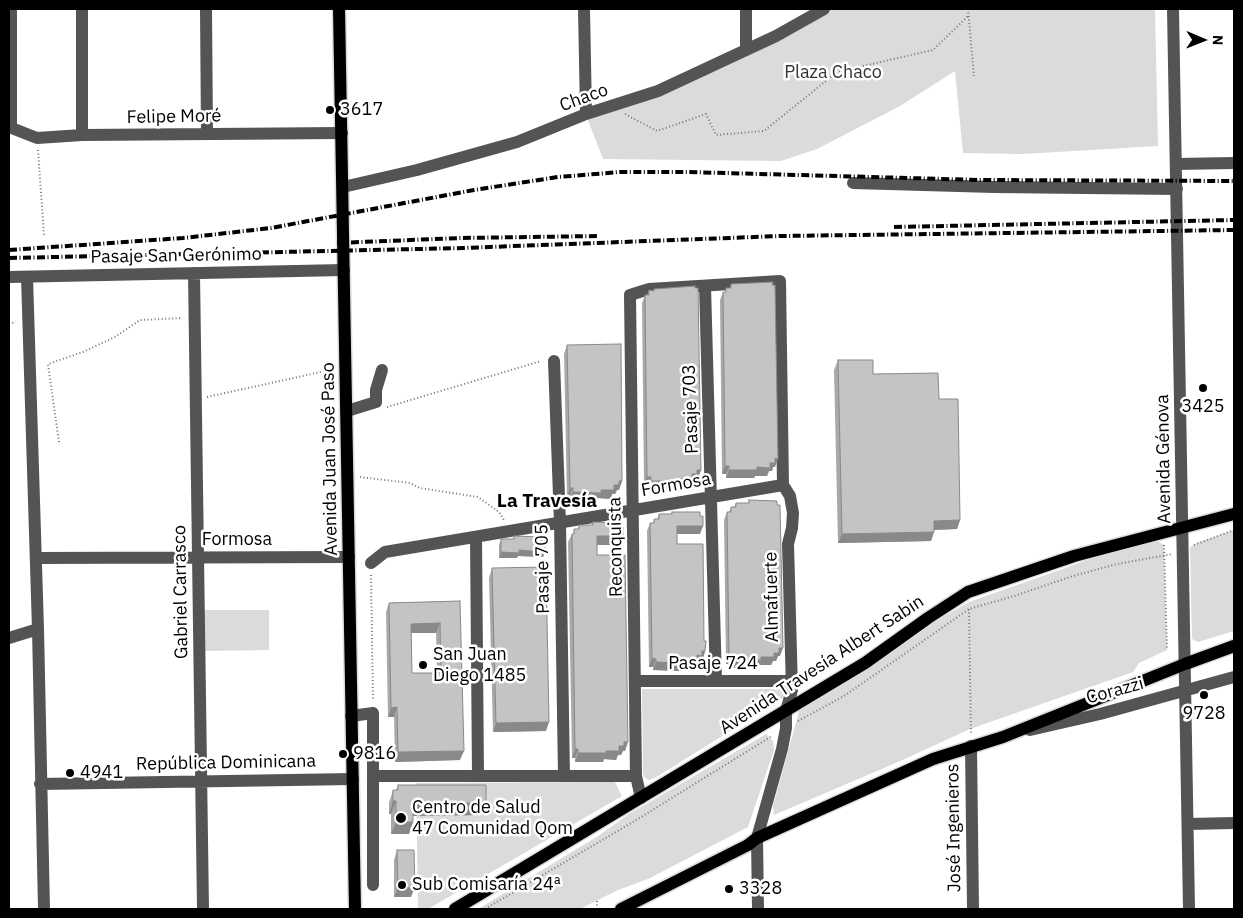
<!DOCTYPE html>
<html>
<head>
<meta charset="utf-8">
<style>
	body { margin:0 }
	#map { position:relative; width:1243px; height:918px; overflow:hidden; background:#fff; font-family:"IBM Plex Sans",sans-serif }
	canvas { display:block }
	.frame { position:absolute; inset:0; border:10px solid #000; pointer-events:none }
	.north { position:absolute; left:1178px; top:15px; width:50px; height:50px; -webkit-text-stroke:4px #fff; paint-order:stroke; rotate:91deg; font-size:14px; font-weight:700; line-height:20px; text-align:center; color:#000 }
	.north::after { content:''; display:block; margin:auto; width:18px; height:22px; background:#000; clip-path:polygon(50% 0,100% 100%,50% 72%,0 100%) }
</style>
</head>
<body>
<div id="map">
<canvas width="1243" height="918"></canvas>
<div class="frame"></div>
<div class="north">N</div>
</div>
<script>
const ctx = document.querySelector('canvas').getContext('2d');
ctx.lineJoin = 'round';
function fill(path, color) {
  ctx.fillStyle = color;
  ctx.fill(path, 'evenodd');
}
function shape(rows) {
  const path = new Path2D();
  for (const r of rows) {
    path.moveTo(r[0], r[1]);
    for (let i = 2; i < r.length; i += 2) path.lineTo(r[i], r[i + 1]);
  }
  return path;
}
function strokePath(path, color, width, dash) {
  ctx.strokeStyle = color;
  ctx.lineWidth = width;
  ctx.lineCap = dash ? 'butt' : 'round';
  ctx.setLineDash(dash || []);
  ctx.stroke(path);
}
function drawText(font, color, halo, rows, align = 'center') {
  ctx.font = font + ' "IBM Plex Sans",sans-serif';
  ctx.lineWidth = 5;
  ctx.setLineDash([]);
  ctx.textBaseline = 'middle';
  ctx.strokeStyle = halo;
  ctx.fillStyle = color;
  for (const [text, x, y, turn = 0] of rows) {
    ctx.save();
    ctx.translate(x, y);
    ctx.rotate((+turn || 0) * Math.PI / 180);
    ctx.textAlign = isNaN(turn) ? turn : align;
    if (halo) ctx.strokeText(text, 0, 0);
    ctx.fillText(text, 0, 0);
    ctx.restore();
  }
}
fill(shape([
	[824,9,1155,9,1158,146,1023,154,963,153,955,71,900,106,817,149,781,161,603,159,586,115,658,91],
	[1234,530,1234,631,1198,642,1192,639,1190,547,1199,542],
	[1155,540,1164,545,1167,650,1139,663,1133,672,970,729,898,762,774,815,773,806,800,708,928,626,969,602,1088,560],
	[203,610,269,610,269,650,204,651],
	[642,689,784,689,786,696,655,778,649,780,645,778,643,774],
	[766,734,773,741,774,750,748,827,648,879,618,890,580,909,478,909,598,836,629,814],
	[615,782,622,796,428,909,418,909,416,783]
]), '#dbdbdb');
const major = shape([
	[339,9,355,909],
	[455,909,865,663,928,618,968,592,1074,556,1234,514],
	[621,909,748,845,757,838,933,759,1003,737,1185,664,1234,646]
]);
strokePath(major, '#dbdbdb', 15);
strokePath(shape([
	[968,9,974,76],
	[625,114,657,131,706,114,716,135,764,131,837,72,933,50,968,16],
	[38,150,44,235],
	[9,324,16,322],
	[207,397,334,369],
	[387,407,541,361],
	[59,442,48,364,83,352,115,337,140,320,182,318],
	[360,477,410,483,420,488,478,497,499,512,504,520],
	[1164,545,1167,650],
	[1194,545,1234,530],
	[371,575,373,700],
	[969,609,971,735],
	[798,721,844,696,969,609,1014,596,1073,576,1117,564,1172,554],
	[597,901,597,909],
	[485,909,633,822,772,736]
]), '#767676', 2, [1, 2.5]);
strokePath(shape([
	[11,9,11,127],
	[82,9,82,135],
	[206,9,207,134],
	[584,9,586,114],
	[746,9,746,50],
	[1173,9,1189,909],
	[9,127,37,138,82,135,342,133],
	[1176,164,1234,163],
	[853,183,994,187,1177,189],
	[343,187,417,170,517,142,586,114,658,91,776,36,824,9],
	[194,273,203,909],
	[9,277,344,270],
	[27,277,38,629,44,909],
	[705,286,716,681],
	[554,361,560,523,564,776],
	[347,411,376,402,376,390,382,370],
	[476,537,478,776],
	[36,558,349,557],
	[371,563,385,552,783,485],
	[9,638,38,629],
	[635,681,792,681],
	[351,716,373,713,373,885],
	[1030,730,1100,714,1234,677],
	[971,746,973,909],
	[373,776,636,776],
	[40,784,353,779],
	[641,798,636,776,630,295,649,289,780,281,783,485,790,496,793,513,792,528,788,544,792,690,786,711,786,728,782,749,757,838,758,909],
	[1188,824,1234,823]
]), '#545454', 12);
strokePath(major, '#000', 12);
strokePath(shape([
	[894,227,1234,220],
	[337,243,461,238,599,236],
	[9,250,183,238,271,228,474,190,558,177,620,172,688,172,981,180,1234,181],
	[9,258,463,248,781,236,1234,230]
]), '#000', 4, [8, 2.5, 1, 2.5]);
fill(shape([
	[731,284,775,467,773,467,772,471,769,471,767,476,755,476,754,478,726,478,726,474,722,474,720,300,723,292,725,292,726,288,730,288],
	[654,289,701,470,698,478,696,478,694,482,691,482,689,487,677,487,676,490,648,489,648,486,644,485,642,303,645,295,647,295,649,290,653,291],
	[567,345,622,481,619,490,617,490,615,494,612,494,611,499,598,498,597,501,569,501,569,497,567,497,564,354],
	[838,360,939,399,960,520,957,529,934,530,931,541,838,543,834,370],
	[749,500,780,656,778,656,776,661,773,661,771,665,759,665,758,668,730,668,730,664,726,664,724,520,727,512,729,512,731,507,734,507,736,503,748,503],
	[672,512,700,534,677,534,677,544,704,641,705,651,703,659,700,659,699,664,696,664,694,668,682,668,681,671,653,670,653,667,649,667,647,531,650,523,653,523,654,519,657,519,659,514,671,514],
	[593,522,621,527,623,536,620,545,597,545,597,555,625,751,623,751,621,755,618,755,616,760,604,759,603,762,575,762,575,758,572,758,568,542,572,534,573,534,574,529,578,529,579,525,592,525],
	[514,536,542,541,545,552,543,557,518,556,517,558,499,558,499,545,501,539,513,539],
	[492,568,546,731,493,732,489,578],
	[460,601,460,760,395,762,394,717,388,717,386,612,389,603],
	[411,633,436,633,437,673,412,673],
	[398,785,481,815,413,816,413,822,409,834,391,834,391,814,389,814,389,803,393,790,396,790],
	[397,850,411,897,394,897,394,860]
]), '#a9a9a9');
fill(shape([
	[775,458,778,459,775,467,773,467,772,471,769,471,767,476,755,476,754,478,726,478,729,470,770,463],
	[725,466,729,466,726,474,722,474],
	[697,470,701,470,698,478,696,478,694,482,691,482,689,487,677,487,676,490,648,489,651,481,679,479,692,474],
	[647,477,651,477,648,486,644,485],
	[619,481,622,481,619,490,617,490,615,494,612,494,611,499,598,498,597,501,569,501,573,492,601,490,614,485],
	[570,488,573,488,569,497,567,497],
	[960,520,957,529,931,530,934,521],
	[677,526,703,526,700,534,674,534],
	[934,532,931,541,838,543,842,534],
	[597,536,623,536,620,545,594,545],
	[519,550,545,552,543,557,518,556,517,558,499,558,501,552],
	[440,623,436,633,407,633,411,624],
	[779,648,783,648,780,656,778,656,776,661,773,661,771,665,759,665,758,668,730,668,733,660,761,657,774,653],
	[702,651,705,651,703,659,700,659,699,664,696,664,694,668,682,668,681,671,653,670,656,662,684,660,697,655],
	[729,656,733,656,730,664,726,664],
	[652,658,656,659,653,667,649,667],
	[397,707,394,717,388,717,391,708],
	[549,722,546,731,493,732,496,723],
	[624,742,628,742,625,751,623,751,621,755,618,755,616,760,604,759,603,762,575,762,578,753,606,751,619,746],
	[575,749,578,749,575,758,572,758],
	[464,751,460,760,395,762,398,752],
	[393,801,396,801,391,814,389,814],
	[413,803,486,803,481,815,409,816],
	[396,822,413,822,409,834,391,834],
	[415,887,411,897,394,897,398,888]
]), '#898989');
const building = shape([
	[773,282,772,285,775,285,778,459,775,458,775,463,770,463,770,468,757,467,757,470,729,470,729,466,725,466,723,292,726,292,726,288,731,288,731,284,773,282],
	[695,286,695,288,698,288,701,470,697,470,697,474,692,474,692,479,679,479,679,481,651,481,651,477,647,477,645,295,649,295,649,290,654,291,654,289,695,286],
	[621,344,622,481,619,481,619,485,614,485,614,490,601,490,601,493,573,492,573,488,570,488,567,345,621,344],
	[838,360,873,360,873,374,938,373,939,399,958,399,960,520,934,521,934,532,842,534,838,360],
	[749,500,777,501,777,505,780,505,783,648,779,648,779,653,774,653,774,657,761,657,761,660,733,660,733,656,729,656,727,512,731,512,731,507,736,507,736,503,749,503,749,500],
	[672,512,700,512,700,516,703,516,703,526,677,526,677,544,703,544,704,641,706,641,705,651,702,651,702,656,697,655,697,660,684,660,684,663,656,662,656,659,652,658,650,523,654,523,654,519,659,519,659,514,672,514,672,512],
	[593,522,621,523,621,527,623,527,623,536,597,536,597,555,625,555,628,742,624,742,624,746,619,746,619,751,606,751,606,753,578,753,578,749,575,749,572,534,574,534,574,529,579,529,579,525,593,525,593,522],
	[514,536,542,537,542,541,545,541,545,552,519,550,519,553,501,552,501,539,514,539,514,536],
	[546,567,549,722,496,723,492,568,546,567],
	[460,601,464,751,398,752,397,707,391,708,389,603,460,601],
	[440,623,441,673,412,673,411,624,440,623],
	[398,785,486,785,486,803,413,803,413,822,396,822,396,801,393,801,393,790,398,790,398,785],
	[397,850,414,850,415,887,398,888,397,850]
]);
fill(building, '#c4c4c4');
strokePath(building, '#898989', 1);
for (const [x, y, r, color] of [
	[330,110,5,"#000"],
	[1203,388,5,"#000"],
	[423,665,5,"#000"],
	[1204,695,5,"#000"],
	[343,754,5,"#000"],
	[70,773,5,"#000"],
	[401,818,6,"#000"],
	[402,885,5,"#000"],
	[729,889,5,"#000"]
]) {
  const dot = new Path2D();
  dot.arc(x, y, r, 0, 2 * Math.PI);
  ctx.fillStyle = color;
  ctx.fill(dot);
  strokePath(dot, '#fff', 2);
}
drawText('18px', '#323232', '#fff', [
	["Plaza Chaco",833,73]
]);
drawText('18px', '#000', '#fff', [
	["Chaco",584,98,-20],
	["Felipe Moré",174,117,-1],
	["Pasaje San Gerónimo",176,256,-1],
	["Pasaje 703",691,409,-92],
	["Avenida Juan José Paso",330,459,-91],
	["Avenida Génova",1164,459,-91],
	["Formosa",676,485,-10],
	["Formosa",237,540],
	["Reconquista",616,547,-91],
	["Pasaje 705",543,569,-91],
	["Gabriel Carrasco",181,592,-91],
	["Almafuerte",772,597,-91],
	["Pasaje 724",713,664],
	["Avenida Travesía Albert Sabin",822,665,-33],
	["Corazzi",1115,691,-15],
	["República Dominicana",226,763,-1],
	["José Ingenieros",954,828,-91]
]);
drawText('18px', '#000', '#fff', [
	["3617",340,110],
	["3425",1203,407,"center"],
	["San Juan",433,655],
	["Diego 1485",433,676],
	["9728",1204,714,"center"],
	["9816",353,754],
	["4941",80,773],
	["Centro de Salud",412,808],
	["47 Comunidad Qom",412,829],
	["Sub Comisaría 24ª",412,885],
	["3328",739,889]
], 'left');
drawText('bold 19px', '#000', '#fff', [
	["La Travesía",547,502]
]);
</script>
</body>
</html>
